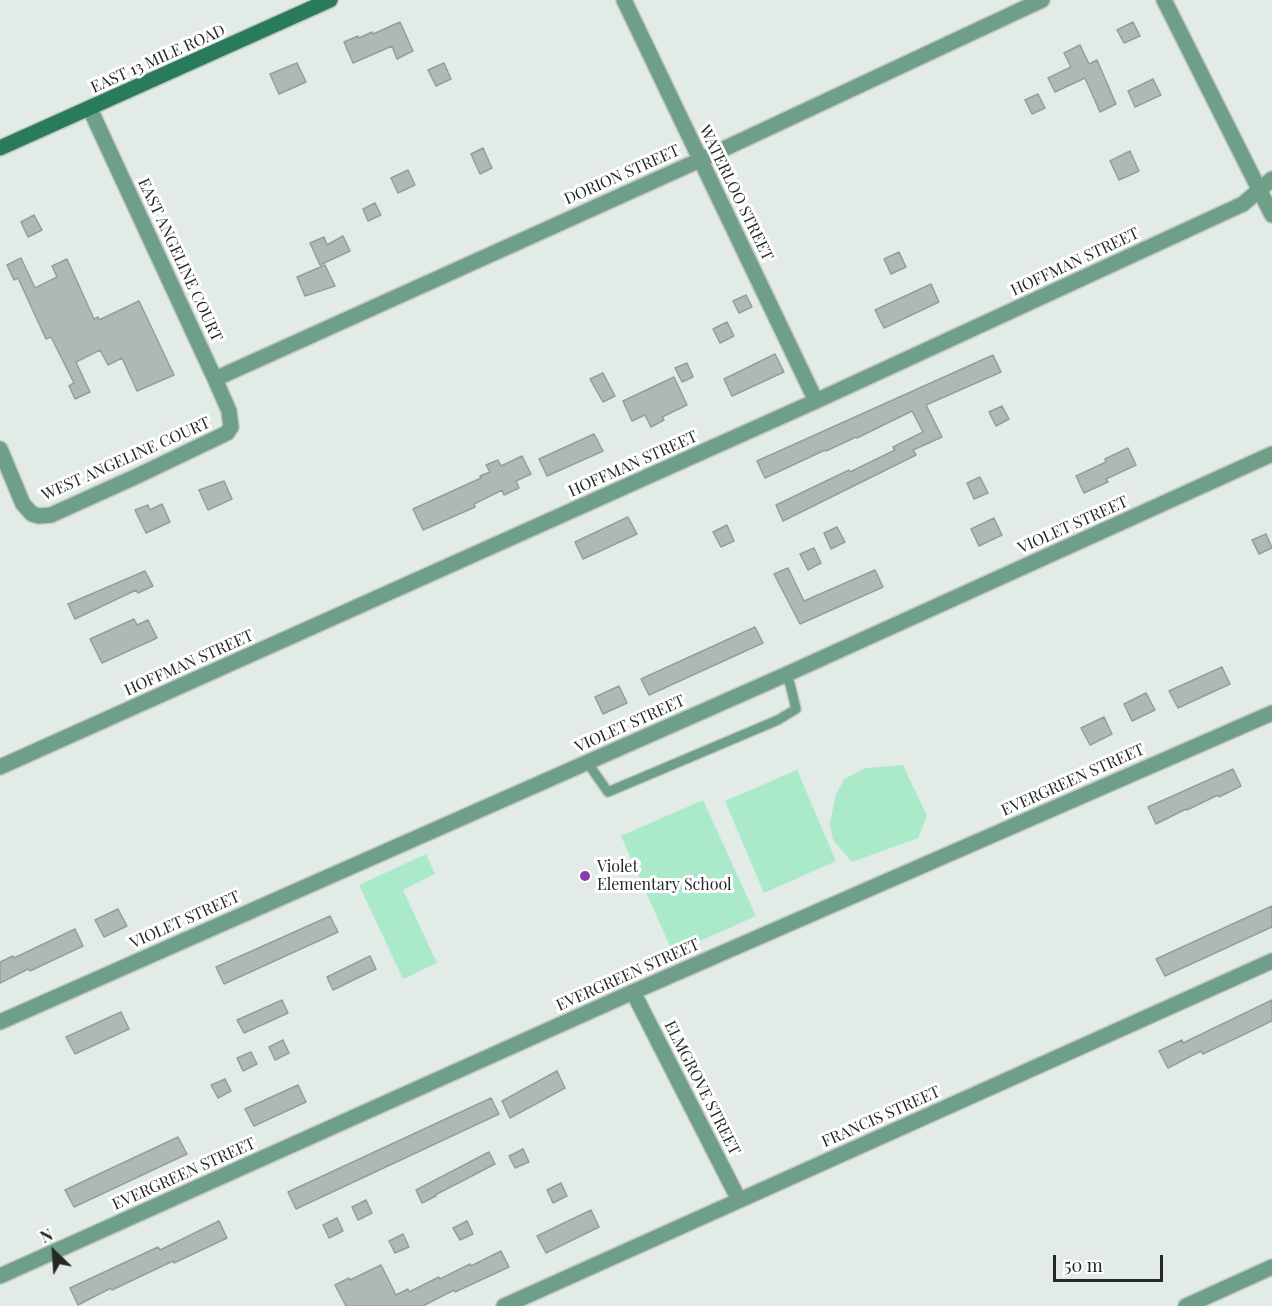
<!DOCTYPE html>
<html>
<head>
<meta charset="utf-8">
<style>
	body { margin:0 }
	#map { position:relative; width:1272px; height:1306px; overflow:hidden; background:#e2ebe6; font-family:"Playfair Display",serif }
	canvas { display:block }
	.north { position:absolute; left:24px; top:1222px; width:60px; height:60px; -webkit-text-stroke:4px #fff; paint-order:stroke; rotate:335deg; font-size:16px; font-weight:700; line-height:24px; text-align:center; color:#242826 }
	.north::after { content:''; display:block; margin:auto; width:21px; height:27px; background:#242826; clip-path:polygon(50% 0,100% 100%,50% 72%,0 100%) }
	.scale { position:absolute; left:1053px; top:1255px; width:110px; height:27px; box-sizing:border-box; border:3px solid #242826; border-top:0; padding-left:8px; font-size:18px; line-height:21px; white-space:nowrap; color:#242826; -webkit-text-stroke:4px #fff; paint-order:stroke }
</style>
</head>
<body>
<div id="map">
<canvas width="1272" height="1306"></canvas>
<div class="north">N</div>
<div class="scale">50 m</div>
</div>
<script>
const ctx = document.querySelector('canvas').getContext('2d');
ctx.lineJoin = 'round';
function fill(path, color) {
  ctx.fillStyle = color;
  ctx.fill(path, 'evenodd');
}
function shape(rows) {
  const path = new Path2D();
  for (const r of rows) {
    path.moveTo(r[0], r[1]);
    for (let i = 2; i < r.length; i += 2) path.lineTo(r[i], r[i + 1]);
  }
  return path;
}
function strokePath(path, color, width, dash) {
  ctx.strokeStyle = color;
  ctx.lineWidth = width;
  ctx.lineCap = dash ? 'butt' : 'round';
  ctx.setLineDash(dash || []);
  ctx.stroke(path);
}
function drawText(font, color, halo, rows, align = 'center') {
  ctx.font = font + ' "Playfair Display",serif';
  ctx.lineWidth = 6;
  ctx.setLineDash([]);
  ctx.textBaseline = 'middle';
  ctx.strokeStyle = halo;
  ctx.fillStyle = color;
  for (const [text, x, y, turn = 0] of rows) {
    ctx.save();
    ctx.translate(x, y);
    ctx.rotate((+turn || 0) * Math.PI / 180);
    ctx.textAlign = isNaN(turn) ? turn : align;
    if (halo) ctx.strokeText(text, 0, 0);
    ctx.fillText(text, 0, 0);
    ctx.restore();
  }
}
fill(shape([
	[903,765,927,816,918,838,852,862,833,840,830,824,835,797,844,779,866,768],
	[797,770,836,861,764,893,725,801],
	[703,800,756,916,673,953,621,836],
	[426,854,435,874,403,890,437,963,403,979,359,885]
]), '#aaeacb');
const building = shape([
	[400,22,413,51,397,59,392,46,353,63,344,42,358,36,359,38,372,32,373,34,400,22],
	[1133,22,1140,36,1124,43,1117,30,1133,22],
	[1080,45,1089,64,1097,60,1116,104,1100,112,1085,78,1055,92,1048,78,1071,67,1064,53,1080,45],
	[297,63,306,82,279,94,270,74,297,63],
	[444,63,451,79,436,86,428,70,444,63],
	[1153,79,1161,95,1135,107,1128,91,1153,79],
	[1038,94,1045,108,1032,114,1025,100,1038,94],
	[483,148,492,168,480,174,471,154,483,148],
	[1130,151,1139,171,1119,180,1110,161,1130,151],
	[408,170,415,185,398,193,391,178,408,170],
	[375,203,381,215,368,221,363,209,375,203],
	[34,215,42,230,28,237,21,222,34,215],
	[343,236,350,251,320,265,310,243,324,237,327,245,343,236],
	[899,252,906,267,891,274,884,259,899,252],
	[21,258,35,288,57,277,52,266,67,259,94,319,98,317,99,320,139,301,174,375,137,391,122,358,108,365,100,350,76,362,90,392,75,399,69,386,74,383,51,337,46,339,18,278,14,280,7,265,21,258],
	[325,265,335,286,305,296,297,277,325,265],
	[931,284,939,302,884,328,875,310,931,284],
	[746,295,752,307,739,313,733,301,746,295],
	[727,322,734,336,720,343,713,329,727,322],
	[775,354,784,372,732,396,724,379,775,354],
	[993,355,1001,372,926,405,942,437,913,450,916,455,783,521,776,505,849,470,850,472,895,450,893,447,923,432,912,411,857,438,856,437,826,451,825,450,765,478,757,461,993,355],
	[687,363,693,377,682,382,675,368,687,363],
	[603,373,615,396,603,402,590,379,603,373],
	[674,377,687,405,662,417,664,420,651,427,645,415,632,421,623,401,674,377],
	[1002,406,1009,419,996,426,989,412,1002,406],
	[594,434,603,451,547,476,539,459,594,434],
	[1128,448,1136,465,1106,479,1108,482,1084,493,1076,476,1106,462,1105,459,1128,448],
	[522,456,531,474,516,481,519,488,504,495,502,490,474,504,475,507,423,530,413,509,481,478,480,476,490,472,486,465,498,460,501,466,522,456],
	[980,477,988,493,974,499,967,483,980,477],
	[224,481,232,499,208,510,199,490,224,481],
	[162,504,170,522,146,533,135,510,148,505,150,510,162,504],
	[628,517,637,534,583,559,575,542,628,517],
	[994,518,1002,535,979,546,971,529,994,518],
	[727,525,734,541,721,547,713,532,727,525],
	[837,527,845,542,831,549,824,533,837,527],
	[1266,534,1272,548,1259,554,1252,540,1266,534],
	[814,548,821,563,808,570,800,554,814,548],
	[788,568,804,601,875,570,883,587,800,624,774,574,788,568],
	[145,571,153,586,138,593,136,590,75,619,68,604,145,571],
	[134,619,137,625,148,620,157,638,102,663,90,639,134,619],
	[755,627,763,643,649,695,641,679,755,627],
	[1222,667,1230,684,1178,708,1169,691,1222,667],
	[619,686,627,703,603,714,595,697,619,686],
	[1146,693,1155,710,1132,721,1124,704,1146,693],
	[1104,717,1112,734,1090,745,1081,728,1104,717],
	[1233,769,1241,786,1219,797,1218,795,1187,810,1186,809,1156,824,1148,807,1233,769],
	[1272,906,1272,927,1165,976,1156,959,1272,906],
	[118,909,127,926,104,937,95,920,118,909],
	[330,916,338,932,224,984,216,967,330,916],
	[75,929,83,946,30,971,28,969,0,983,0,962,13,956,14,958,75,929],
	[370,956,376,969,333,990,327,977,370,956],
	[282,1000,288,1013,244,1033,237,1020,282,1000],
	[1272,1000,1272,1021,1203,1054,1201,1051,1168,1068,1159,1051,1182,1040,1183,1043,1272,1000],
	[121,1012,129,1029,75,1054,66,1037,121,1012],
	[283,1040,289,1053,275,1060,269,1047,283,1040],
	[251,1052,257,1064,243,1071,237,1058,251,1052],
	[557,1071,565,1088,510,1118,502,1101,557,1071],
	[225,1079,231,1091,218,1098,211,1085,225,1079],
	[298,1085,306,1102,254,1126,245,1109,298,1085],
	[491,1098,499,1114,296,1209,288,1192,491,1098],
	[178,1137,187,1154,74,1207,65,1190,178,1137],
	[523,1149,529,1162,515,1168,509,1156,523,1149],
	[489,1152,495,1164,435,1195,436,1196,422,1203,416,1190,489,1152],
	[561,1183,567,1196,553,1203,547,1190,561,1183],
	[366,1200,372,1213,358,1220,352,1207,366,1200],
	[591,1210,599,1227,546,1253,537,1236,591,1210],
	[337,1218,343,1231,329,1238,323,1225,337,1218],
	[219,1221,227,1238,174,1263,173,1261,112,1290,111,1288,78,1305,70,1288,158,1247,160,1250,219,1221],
	[467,1221,473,1234,460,1240,453,1228,467,1221],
	[403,1234,409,1247,395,1253,389,1241,403,1234],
	[501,1251,509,1267,455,1292,454,1290,423,1306,346,1306,335,1285,349,1278,350,1280,381,1265,396,1295,408,1289,409,1292,439,1277,440,1279,470,1264,471,1266,501,1251]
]);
fill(building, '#b0b8b4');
strokePath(building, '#969e9a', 1.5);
const service = shape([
	[587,762,608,792,778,720,796,709,790,684,785,675]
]);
const minor = shape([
	[624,0,816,401],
	[215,379,700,160,1042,0],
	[0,449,23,504,32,514,39,516,51,515,135,477,227,433,231,427,229,411,215,379,90,109],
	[0,767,816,401,1243,204,1272,179],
	[633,992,739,1200],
	[0,1022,785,675,1272,454],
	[0,1276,633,992,1272,713],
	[504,1306,1272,961],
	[1186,1306,1272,1267]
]);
const tertiary = shape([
	[1164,0,1272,215]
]);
const secondary = shape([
	[0,148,330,0]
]);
strokePath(service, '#c0c8c3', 12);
strokePath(minor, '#c0c8c3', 18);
strokePath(tertiary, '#c0c8c3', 18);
strokePath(secondary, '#c0c8c3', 18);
strokePath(service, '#6f9f89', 9);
strokePath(minor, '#6f9f89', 15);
strokePath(tertiary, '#6f9f89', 15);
strokePath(secondary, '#2a7b5b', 15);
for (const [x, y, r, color] of [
	[585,876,6,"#8a3cad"]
]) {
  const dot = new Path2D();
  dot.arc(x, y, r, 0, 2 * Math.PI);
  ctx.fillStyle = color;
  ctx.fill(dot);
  strokePath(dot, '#fff', 2);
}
drawText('16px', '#242826', '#fff', [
	["EAST 13 MILE ROAD",158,59,-24],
	["DORION STREET",622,175,-24],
	["WATERLOO STREET",736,193,64],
	["EAST ANGELINE COURT",180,260,65],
	["HOFFMAN STREET",1075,262,-25],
	["WEST ANGELINE COURT",126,459,-24],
	["HOFFMAN STREET",633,464,-24],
	["VIOLET STREET",1073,525,-24],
	["HOFFMAN STREET",189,663,-24],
	["VIOLET STREET",630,724,-24],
	["EVERGREEN STREET",1073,780,-24],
	["VIOLET STREET",185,920,-24],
	["EVERGREEN STREET",628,975,-24],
	["ELMGROVE STREET",702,1088,63],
	["FRANCIS STREET",881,1117,-24],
	["EVERGREEN STREET",184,1174,-24]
]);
drawText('16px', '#242826', '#fff', [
	["Violet",597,867],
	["Elementary School",597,885]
], 'left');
</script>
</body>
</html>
